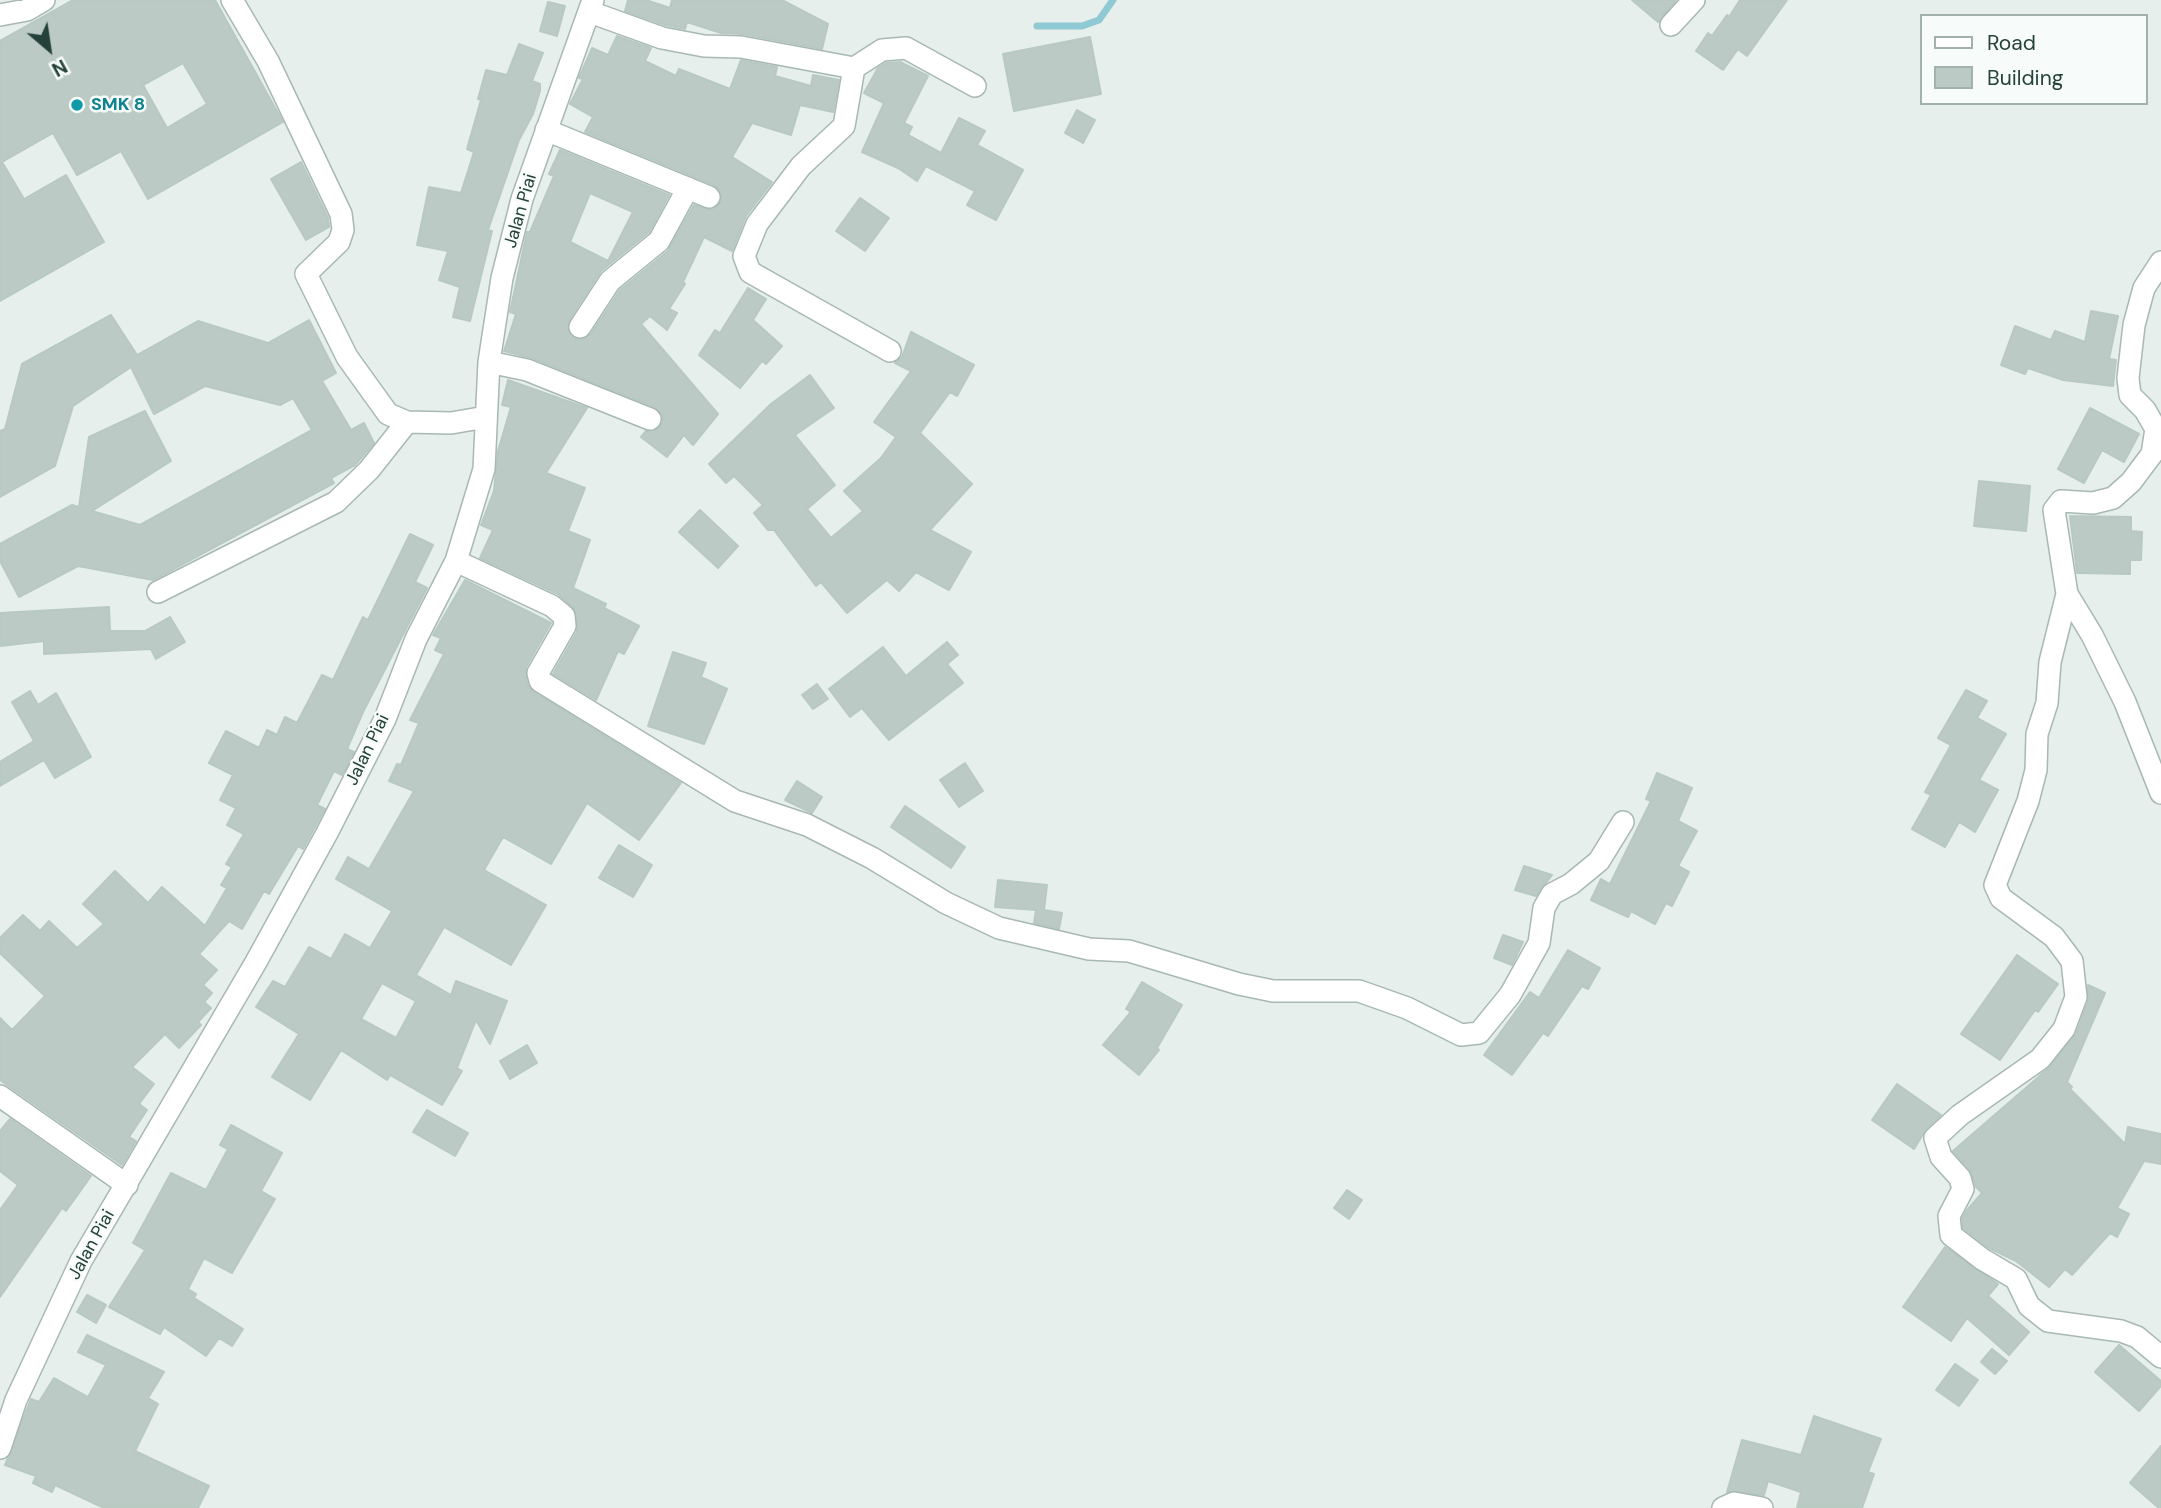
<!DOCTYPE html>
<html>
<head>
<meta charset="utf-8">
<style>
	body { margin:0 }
	#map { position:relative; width:2161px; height:1508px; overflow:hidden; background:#e6efeb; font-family:"DM Sans",sans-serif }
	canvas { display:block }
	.legend { position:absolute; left:1920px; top:14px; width:228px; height:91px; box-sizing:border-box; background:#f7fbf9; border:2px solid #a3b1ad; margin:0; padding:9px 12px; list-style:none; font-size:21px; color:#24423a }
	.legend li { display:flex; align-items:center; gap:14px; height:35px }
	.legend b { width:35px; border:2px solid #a3b1ad }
	.north { position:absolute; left:14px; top:14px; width:70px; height:70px; -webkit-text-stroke:5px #f7fbf9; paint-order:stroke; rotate:151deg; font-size:19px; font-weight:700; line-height:28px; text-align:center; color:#24423a }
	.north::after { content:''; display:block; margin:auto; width:24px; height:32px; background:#24423a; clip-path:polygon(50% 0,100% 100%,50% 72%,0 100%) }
</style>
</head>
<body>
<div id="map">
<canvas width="2161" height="1508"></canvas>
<ul class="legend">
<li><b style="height:9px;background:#fff"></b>Road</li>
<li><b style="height:19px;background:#bbcac4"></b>Building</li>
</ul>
<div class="north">N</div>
</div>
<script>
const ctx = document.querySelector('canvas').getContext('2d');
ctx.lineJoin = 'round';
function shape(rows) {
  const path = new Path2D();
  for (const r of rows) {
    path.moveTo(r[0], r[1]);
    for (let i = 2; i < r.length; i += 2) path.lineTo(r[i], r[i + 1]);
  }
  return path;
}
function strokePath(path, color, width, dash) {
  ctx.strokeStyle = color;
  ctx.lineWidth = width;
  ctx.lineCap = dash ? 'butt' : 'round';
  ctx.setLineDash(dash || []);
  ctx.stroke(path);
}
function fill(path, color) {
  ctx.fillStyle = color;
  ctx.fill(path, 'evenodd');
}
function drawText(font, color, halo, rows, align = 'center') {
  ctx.font = font + ' "DM Sans",sans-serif';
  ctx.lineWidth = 5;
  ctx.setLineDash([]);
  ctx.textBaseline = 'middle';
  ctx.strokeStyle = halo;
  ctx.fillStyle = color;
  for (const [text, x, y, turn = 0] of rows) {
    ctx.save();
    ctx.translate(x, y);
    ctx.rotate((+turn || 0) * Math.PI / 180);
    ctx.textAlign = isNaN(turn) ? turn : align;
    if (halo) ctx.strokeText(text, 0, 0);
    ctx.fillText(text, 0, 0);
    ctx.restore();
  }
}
strokePath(shape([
	[1037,26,1082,26,1099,20,1113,0]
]), '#8ec9d4', 7);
const building = shape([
	[73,0,215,0,283,122,148,199,121,151,77,175,53,133,2,162,24,199,66,175,104,242,0,301,0,41,73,0],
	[183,63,207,104,167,128,143,85,183,63],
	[628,0,646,0,670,8,672,0,782,0,828,24,822,49,743,34,721,33,687,22,685,29,665,25,625,11,628,0],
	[1632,0,1676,0,1658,22,1632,0],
	[1740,0,1787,0,1747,56,1738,49,1723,70,1696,51,1708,33,1712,36,1727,15,1729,17,1740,0],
	[548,2,565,6,557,36,540,31,548,2],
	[617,36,651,48,645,61,676,76,679,69,730,89,741,60,777,67,775,76,811,86,813,75,839,80,833,112,800,105,791,135,752,123,732,157,772,182,746,216,732,251,704,237,683,282,685,284,669,309,677,313,667,330,650,316,641,324,718,414,693,445,684,435,667,457,641,437,646,431,653,432,662,424,663,416,655,407,532,358,504,351,516,314,510,312,527,232,530,232,554,176,549,174,560,150,669,195,649,232,601,271,569,320,568,332,579,340,591,334,620,290,668,251,694,205,710,210,721,201,720,190,714,185,585,132,593,117,570,104,583,79,579,78,592,48,608,55,617,36],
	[590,193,633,212,608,261,570,242,590,193],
	[1090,37,1101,94,1014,111,1003,54,1090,37],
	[519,44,543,53,532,81,540,84,540,91,533,114,519,140,488,230,492,231,470,321,453,317,460,287,439,280,448,251,417,245,429,187,461,193,474,152,467,149,481,100,478,99,486,70,507,75,519,44],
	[900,62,928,76,904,123,912,127,908,135,941,153,959,118,985,131,977,145,1023,170,996,220,967,205,975,191,926,166,917,181,898,168,862,152,884,103,864,93,878,68,886,63,900,62],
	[1077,110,1095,120,1083,143,1065,133,1077,110],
	[301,162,328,218,329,227,306,240,271,179,301,162],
	[860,198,889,218,865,251,836,231,860,198],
	[748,288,766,299,753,320,782,346,766,364,762,361,740,388,699,355,715,330,720,333,748,288],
	[2091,311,2118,316,2109,359,2116,360,2113,386,2063,380,2028,368,2025,374,2001,365,2015,326,2051,340,2055,331,2085,342,2091,311],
	[111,315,137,355,198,321,268,343,309,320,336,373,322,381,351,430,364,423,374,443,355,465,331,478,334,483,153,580,78,566,19,597,0,561,0,544,72,505,79,507,89,437,145,411,171,461,92,511,140,525,312,430,293,398,280,405,205,386,154,414,131,367,73,406,55,466,0,497,0,431,5,429,22,364,111,315],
	[911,332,974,365,957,396,950,392,920,433,972,484,930,530,971,552,949,590,916,572,899,591,887,580,847,613,821,582,816,586,774,530,768,530,754,513,763,505,734,476,726,483,709,464,771,404,810,375,834,408,795,435,835,485,807,509,831,538,863,511,844,491,881,458,896,437,874,422,911,371,895,363,902,357,911,332],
	[508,380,587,408,546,473,585,488,568,531,590,540,573,588,606,604,604,608,639,626,624,654,618,651,596,700,553,674,577,632,577,615,572,606,558,594,480,558,493,530,481,525,494,491,498,451,511,407,502,405,508,380],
	[2090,408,2139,434,2124,462,2102,450,2084,483,2058,469,2090,408],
	[1979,481,2030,486,2026,531,1974,526,1979,481],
	[700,510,738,546,718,568,679,532,700,510],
	[2070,516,2131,517,2131,531,2142,532,2141,560,2130,560,2130,574,2077,573,2070,516],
	[410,534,433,545,415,582,427,588,363,712,347,749,354,752,342,775,334,771,317,805,325,809,315,827,303,849,298,846,269,894,264,891,242,929,229,921,199,954,217,970,203,985,212,993,204,1002,211,1008,198,1022,201,1025,179,1048,165,1034,132,1067,154,1084,139,1104,147,1110,129,1137,136,1141,122,1165,0,1080,0,1018,12,1030,45,996,0,953,0,938,23,915,40,931,49,921,77,948,104,924,83,904,115,871,148,903,162,887,205,926,227,888,221,885,232,867,226,864,244,834,227,825,236,808,220,800,233,775,209,763,226,731,259,748,267,730,277,735,285,717,297,723,322,675,333,680,363,617,368,620,410,534],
	[465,580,551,623,526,667,527,684,532,691,681,783,639,840,587,803,551,864,503,837,484,870,546,905,511,965,444,927,416,975,451,995,456,981,507,1001,490,1044,476,1020,457,1068,462,1071,442,1105,390,1075,387,1080,341,1050,310,1100,272,1077,299,1034,256,1007,273,981,285,987,309,947,331,959,345,934,370,948,392,911,336,879,348,857,369,869,414,791,389,781,397,764,401,765,419,723,410,720,444,654,435,650,441,638,433,635,465,580],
	[382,983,416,1001,396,1038,361,1019,382,983],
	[109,607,110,631,145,631,170,617,185,642,156,659,151,649,44,654,44,641,0,646,0,613,109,607],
	[947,642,958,655,947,664,963,683,889,740,862,708,850,717,829,689,883,647,906,676,947,642],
	[673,652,706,663,701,677,727,689,704,744,648,726,673,652],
	[817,684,828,699,813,709,802,695,817,684],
	[1966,690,1987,701,1977,718,2006,734,1979,780,1998,790,1975,832,1959,822,1945,847,1912,829,1931,795,1925,792,1951,745,1938,738,1966,690],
	[30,691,38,705,56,693,91,757,55,778,44,760,0,786,0,762,34,741,12,702,30,691],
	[965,763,983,791,959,807,940,780,965,763],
	[1657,773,1692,788,1678,821,1697,831,1678,866,1689,872,1672,906,1666,903,1655,924,1631,911,1628,917,1591,900,1601,879,1610,884,1651,801,1646,799,1657,773],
	[797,781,822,797,812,813,785,800,797,781],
	[905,806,965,847,951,868,891,827,905,806],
	[619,845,652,865,633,897,599,878,619,845],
	[1524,866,1552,875,1536,896,1515,890,1524,866],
	[998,880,1047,885,1044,910,1062,913,1059,929,1034,923,1036,910,995,907,998,880],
	[1503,935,1523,942,1512,965,1494,958,1503,935],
	[1568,950,1600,968,1588,989,1582,986,1548,1036,1543,1033,1512,1075,1484,1055,1530,992,1539,998,1568,950],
	[2017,955,2058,984,2038,1012,2035,1010,2000,1060,1961,1034,2017,955],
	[1142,982,1182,1005,1157,1048,1159,1050,1139,1075,1103,1045,1131,1012,1126,1009,1142,982],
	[2088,985,2105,993,2067,1082,2072,1087,2070,1089,2125,1144,2128,1127,2161,1134,2161,1164,2144,1161,2117,1208,2129,1214,2117,1237,2110,1233,2072,1275,2065,1269,2049,1287,2016,1261,1989,1248,1963,1228,1962,1219,1967,1210,1982,1193,1976,1187,1970,1170,1953,1151,2050,1067,2076,1034,2088,1002,2088,985],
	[527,1045,537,1063,510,1079,500,1061,527,1045],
	[1897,1084,1941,1115,1926,1129,1914,1149,1872,1120,1897,1084],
	[427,1110,468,1133,455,1156,413,1132,427,1110],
	[10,1119,91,1176,66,1211,62,1208,0,1297,0,1210,18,1185,0,1171,0,1131,10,1119],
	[231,1125,282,1153,261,1191,275,1199,232,1273,204,1258,188,1289,196,1294,194,1298,243,1329,232,1346,219,1338,206,1356,164,1327,160,1334,109,1307,145,1250,133,1243,171,1173,206,1190,228,1149,220,1145,231,1125],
	[1347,1190,1362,1200,1349,1219,1334,1208,1347,1190],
	[1945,1247,1998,1284,1988,1296,2029,1332,2009,1355,1967,1318,1951,1341,1903,1307,1945,1247],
	[87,1295,106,1305,96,1323,77,1312,87,1295],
	[87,1335,164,1372,148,1398,158,1404,135,1451,209,1486,198,1508,104,1508,55,1485,52,1492,33,1483,36,1476,5,1465,31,1399,39,1402,54,1378,88,1397,106,1365,78,1352,87,1335],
	[2119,1345,2161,1381,2161,1386,2139,1411,2095,1372,2119,1345],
	[1992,1349,2007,1361,1995,1374,1981,1362,1992,1349],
	[1955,1364,1978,1380,1959,1406,1936,1390,1955,1364],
	[1814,1416,1881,1439,1868,1472,1874,1474,1862,1508,1797,1508,1801,1492,1768,1481,1764,1495,1727,1492,1742,1440,1801,1455,1814,1416],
	[2161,1446,2161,1508,2159,1508,2130,1483,2161,1446]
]);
fill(building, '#bbcac4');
strokePath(building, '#b8c9c2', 2);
const minor = shape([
	[232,0,268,61,341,214,343,230,339,242,306,274,347,357,388,414,407,422,451,423,486,417],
	[590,12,662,38,704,46,741,47,854,68,882,50,906,48,975,86],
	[0,15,27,10,44,0],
	[1671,25,1694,0],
	[854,68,844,126,801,166,757,224,744,256,750,272,890,351],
	[546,130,709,197],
	[2161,262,2144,288,2134,325,2128,378,2130,395,2145,410,2156,429,2152,454,2131,482,2113,498,2093,503,2061,501,2054,510,2067,594,2050,662,2047,703,2037,734,2036,770,2028,801,1995,885,2001,898,2054,937,2072,961,2076,997,2064,1029,2040,1059,1960,1115,1935,1138,1941,1157,1960,1178,1963,1189,1949,1216,1951,1235,1982,1259,2016,1279,2029,1306,2048,1321,2121,1331,2137,1337,2161,1357],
	[580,327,610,281,659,241,688,188],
	[489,362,527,370,650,419],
	[456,561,552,606,564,616,565,626,538,673,540,681,735,801,807,825,872,858,946,903,999,928,1089,949,1129,951,1239,984,1273,991,1359,991,1407,1008,1461,1035,1479,1033,1510,995,1539,943,1544,908,1552,894,1571,884,1599,861,1623,822],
	[158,592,336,502,369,470,407,422],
	[2067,594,2092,635,2125,702,2161,793],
	[0,1096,127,1185],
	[0,1448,16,1400,81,1261,256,962,327,833,385,719,416,639,456,561,484,469,489,362,502,278,522,199,593,0],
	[1723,1508,1734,1503,1762,1508]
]);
strokePath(minor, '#a8b8b2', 24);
strokePath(minor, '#fff', 21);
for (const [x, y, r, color] of [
	[77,105,7,"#0f9aa8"]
]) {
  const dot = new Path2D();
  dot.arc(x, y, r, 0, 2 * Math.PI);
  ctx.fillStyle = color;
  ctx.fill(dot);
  strokePath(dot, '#f7fbf9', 2.5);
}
drawText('bold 18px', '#0d838f', '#f7fbf9', [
	["SMK 8",91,105]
], 'left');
drawText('18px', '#24423a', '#f7fbf9', [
	["Jalan Piai",521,211,-74],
	["Jalan Piai",368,750,-64],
	["Jalan Piai",92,1245,-61]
]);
</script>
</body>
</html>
